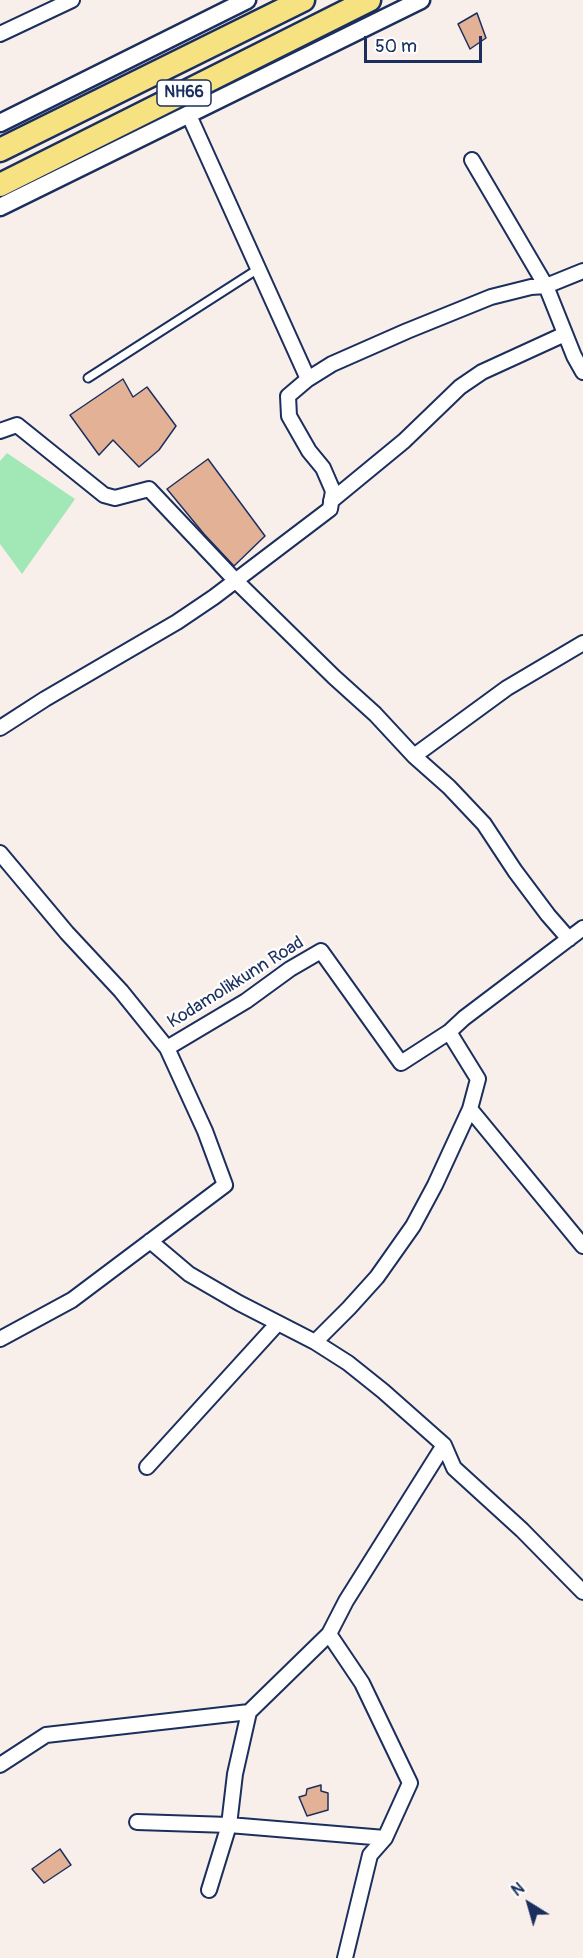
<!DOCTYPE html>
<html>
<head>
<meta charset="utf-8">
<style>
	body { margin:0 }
	#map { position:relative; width:583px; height:1958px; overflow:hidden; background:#f9efea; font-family:Pangolin,sans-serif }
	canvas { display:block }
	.north { position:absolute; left:499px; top:1874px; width:60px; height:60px; -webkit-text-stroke:4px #fff; paint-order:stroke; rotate:323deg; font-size:16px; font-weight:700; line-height:24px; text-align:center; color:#1b2f5e }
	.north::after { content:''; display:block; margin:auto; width:21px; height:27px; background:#1b2f5e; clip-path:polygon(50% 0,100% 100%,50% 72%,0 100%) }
	.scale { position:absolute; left:364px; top:36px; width:118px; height:27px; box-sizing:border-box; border:3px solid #1b2f5e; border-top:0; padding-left:8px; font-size:18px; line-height:21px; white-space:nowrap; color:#1b2f5e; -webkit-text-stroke:4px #fff; paint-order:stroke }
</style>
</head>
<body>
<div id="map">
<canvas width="583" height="1958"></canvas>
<div class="north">N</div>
<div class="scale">50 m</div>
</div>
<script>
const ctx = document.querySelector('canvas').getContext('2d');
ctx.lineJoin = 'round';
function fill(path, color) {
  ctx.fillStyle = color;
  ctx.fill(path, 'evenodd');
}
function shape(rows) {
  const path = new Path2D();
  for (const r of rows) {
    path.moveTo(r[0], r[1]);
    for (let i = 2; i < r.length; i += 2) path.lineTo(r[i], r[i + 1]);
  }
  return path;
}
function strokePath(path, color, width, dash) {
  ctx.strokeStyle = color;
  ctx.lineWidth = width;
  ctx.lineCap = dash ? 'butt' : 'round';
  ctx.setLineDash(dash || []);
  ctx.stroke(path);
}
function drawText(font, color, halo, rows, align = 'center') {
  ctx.font = font + ' Pangolin,sans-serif';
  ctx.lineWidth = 4.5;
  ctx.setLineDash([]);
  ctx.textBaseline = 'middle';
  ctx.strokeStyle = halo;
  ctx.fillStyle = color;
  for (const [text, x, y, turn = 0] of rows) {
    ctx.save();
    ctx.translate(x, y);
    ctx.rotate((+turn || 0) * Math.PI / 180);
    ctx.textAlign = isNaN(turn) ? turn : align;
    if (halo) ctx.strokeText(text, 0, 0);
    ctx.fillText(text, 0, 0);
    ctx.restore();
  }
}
fill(shape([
	[7,453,75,499,22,574,0,544,0,461]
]), '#a1e8b6');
const building = shape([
	[477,13,486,38,470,49,458,24,477,13],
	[123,379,133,397,147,387,176,426,159,450,139,467,113,440,99,455,70,415,123,379],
	[208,459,265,536,234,566,204,534,167,489,208,459],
	[321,1785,321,1791,328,1793,328,1810,307,1816,299,1797,306,1795,307,1789,321,1785],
	[60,1849,71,1865,44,1883,32,1869,60,1849]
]);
fill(building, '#e3b195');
strokePath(building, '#1b2f5e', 1.5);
const service = shape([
	[88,378,258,269]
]);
const minor = shape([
	[0,34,72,0],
	[192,122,308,379],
	[472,160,546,286,574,356,583,372],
	[0,431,17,425,104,495,115,498,149,489,235,580,334,677,375,714,414,756,449,787,484,824,515,871,548,915,569,939],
	[331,501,404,441,460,387,482,372,565,334],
	[0,728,45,699,177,622,214,597,330,509,333,491,323,468,309,451,289,416,288,396,308,379,332,364,407,331,491,297,531,287,546,286,583,271],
	[414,756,507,688,583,643],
	[0,853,67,933,121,991,167,1048,246,1001,290,969,321,951,401,1063,449,1032,478,1079,470,1109,435,1185,413,1226,377,1277,349,1308,315,1342,348,1363,383,1391,444,1445],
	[449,1032,464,1018,583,928],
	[470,1109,583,1246],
	[150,1241,189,1274,239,1303,315,1342],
	[0,1339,72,1300,225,1185,205,1131,167,1048],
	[147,1467,278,1323],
	[329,1634,362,1683,410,1783,385,1838,370,1855,345,1958],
	[0,1765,46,1735,249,1712],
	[137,1822,229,1825,385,1838],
	[209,1890,229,1825,235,1774,249,1712,329,1634,346,1601,444,1445,454,1468,522,1530,583,1592]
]);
const tertiary = shape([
	[0,123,247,0],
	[0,207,421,0]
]);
const trunk = shape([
	[0,150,303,0],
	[0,185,369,0]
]);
strokePath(service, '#1b2f5e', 11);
strokePath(minor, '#1b2f5e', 18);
strokePath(tertiary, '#1b2f5e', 21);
strokePath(trunk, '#1b2f5e', 27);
strokePath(service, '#fff', 7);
strokePath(minor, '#fff', 14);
strokePath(tertiary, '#fff', 16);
strokePath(trunk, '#f7e281', 22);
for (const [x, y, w] of [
	[184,93,54]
]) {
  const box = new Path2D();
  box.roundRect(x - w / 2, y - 13, w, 26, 4.5);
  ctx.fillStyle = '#fff';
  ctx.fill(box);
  strokePath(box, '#1b2f5e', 1.5);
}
drawText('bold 16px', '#1b2f5e', null, [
	["NH66",184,93]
]);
drawText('18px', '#1b2f5e', '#fff', [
	["Kodamolikkunn Road",236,983,-32]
]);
</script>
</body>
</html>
